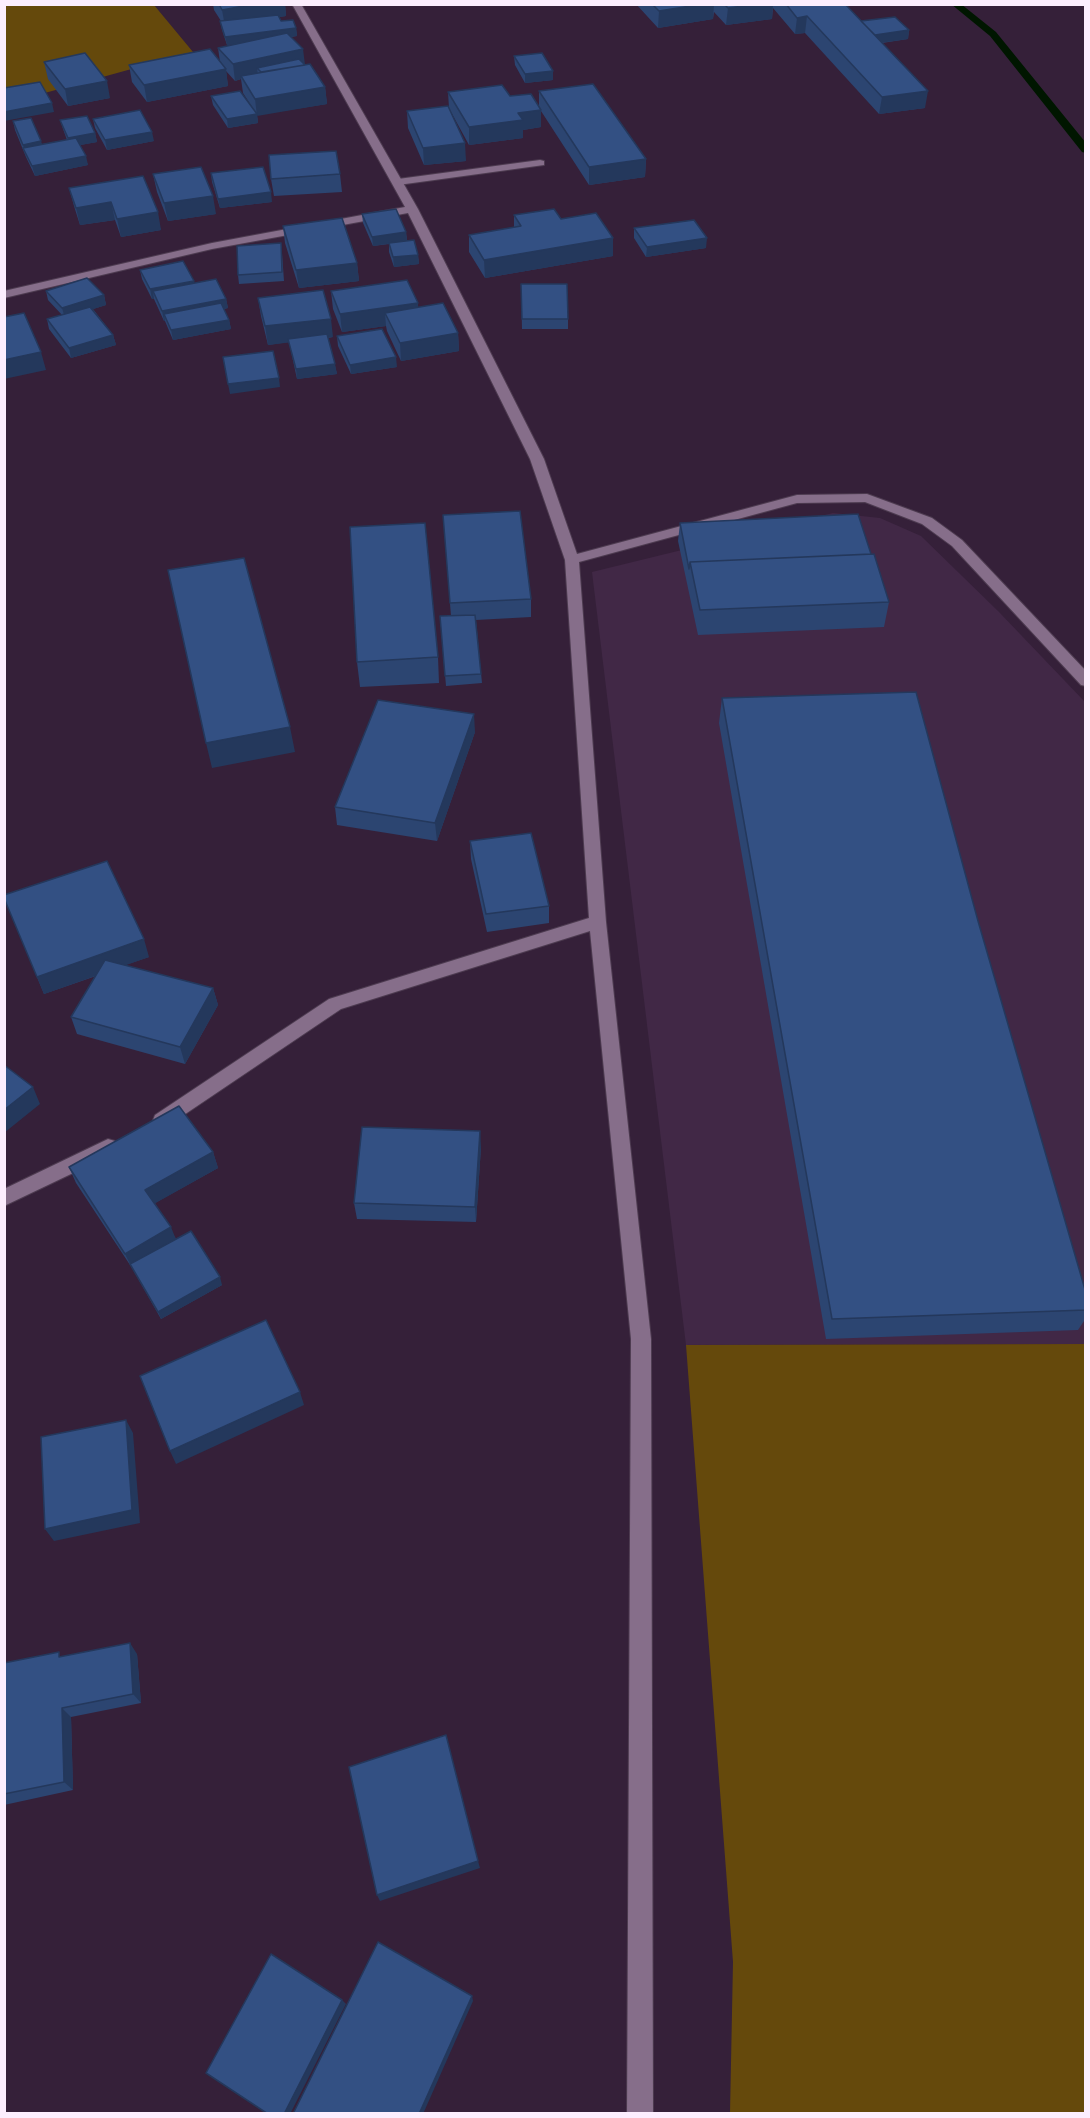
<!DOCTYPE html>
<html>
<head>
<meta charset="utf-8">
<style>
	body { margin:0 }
	#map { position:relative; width:1090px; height:2118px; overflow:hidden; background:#352039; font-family:Georgia,serif }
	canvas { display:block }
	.frame { position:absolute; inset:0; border:6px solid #fceefe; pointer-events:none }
</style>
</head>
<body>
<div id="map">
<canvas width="1090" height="2118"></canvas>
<div class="frame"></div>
</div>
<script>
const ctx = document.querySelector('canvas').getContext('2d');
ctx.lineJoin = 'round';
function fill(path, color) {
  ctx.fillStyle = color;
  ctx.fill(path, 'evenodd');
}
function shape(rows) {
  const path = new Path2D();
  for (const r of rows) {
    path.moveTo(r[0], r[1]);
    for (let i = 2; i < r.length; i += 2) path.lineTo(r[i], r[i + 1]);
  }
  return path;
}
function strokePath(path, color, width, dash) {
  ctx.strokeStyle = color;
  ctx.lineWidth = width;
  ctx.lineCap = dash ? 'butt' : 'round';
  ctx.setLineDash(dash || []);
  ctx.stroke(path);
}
fill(shape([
	[833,513,880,518,921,536,999,612,1085,702,1085,1344,686,1345,592,572]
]), '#412846');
fill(shape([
	[5,5,154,5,193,52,5,104],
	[1085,1344,1085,2113,730,2113,733,1962,686,1345]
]), '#65490c');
fill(shape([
	[951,4,961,4,996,32,1086,143,1086,153,1082,152,990,36,951,4]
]), '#001600');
const service = shape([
	[540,160,544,161,544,165,398,185,393,182,398,179,540,160]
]);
const minor = shape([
	[292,4,301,4,418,209,544,459,577,554,797,495,867,494,932,518,962,540,1086,671,1086,686,1081,685,952,546,922,524,865,502,797,503,579,562,606,922,651,1339,653,2114,627,2114,631,1339,590,931,341,1009,169,1125,162,1128,155,1125,153,1120,155,1115,329,999,589,918,565,560,530,459,408,213,212,249,4,298,4,291,212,243,405,207,292,4],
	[108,1139,115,1141,117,1147,115,1153,4,1206,4,1189,108,1139]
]);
strokePath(service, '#4d3b50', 2);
strokePath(minor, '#4d3b50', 2);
fill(service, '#866e8a');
fill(minor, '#866e8a');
fill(shape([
	[213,4,285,4,286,16,279,17,281,21,296,28,297,36,291,37,304,64,325,87,327,104,257,115,258,123,228,128,213,105,211,96,252,107,243,93,241,79,235,81,226,71,228,86,147,102,132,82,129,65,220,62,218,48,235,44,227,45,222,30,220,21,221,21,214,10],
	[636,4,845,4,861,21,909,30,908,39,882,43,925,108,879,114,805,33,795,34,773,8,772,19,726,25,714,12,713,19,658,28],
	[514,56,553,71,553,80,525,83,515,65],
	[44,62,110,98,68,106,48,79],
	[539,91,646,159,645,177,589,185,541,111,541,127,523,130,523,138,469,145,451,112,466,161,424,165,408,128,407,111,449,108,448,92,510,96,539,107],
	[93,119,154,141,107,150,95,128],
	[60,120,95,133,97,142,80,145,88,165,35,176,26,157,15,130,13,121,42,144,67,140,63,129],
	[211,173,272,202,220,208,212,182],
	[153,174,216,214,168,221,157,192],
	[340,174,342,192,274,196,271,179],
	[143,176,161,230,121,237,115,220,80,225,74,206,69,188],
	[362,214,406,232,407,241,418,255,419,264,394,267,389,252,389,244,373,246,363,223],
	[514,215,561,219,613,238,613,256,485,278,469,252,469,235,514,227],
	[283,226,357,263,359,281,299,288,285,243],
	[634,228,706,248,646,257,634,238],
	[282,253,284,281,239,284,238,275],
	[140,270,195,283,226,299,228,308,224,309,229,320,231,329,173,340,165,321,164,321,154,299,152,299,142,279],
	[521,284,568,319,568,329,522,329],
	[46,291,104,295,106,305,93,309,113,335,116,345,71,358,49,329,47,319,62,315,48,300],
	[331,291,418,308,458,333,459,351,401,361,387,331,386,326,342,332,333,309],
	[258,298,333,337,328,338,337,374,297,379,289,342,268,345,261,316],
	[337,336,397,367,351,374,338,346],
	[443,515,531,599,531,617,476,620,482,683,446,686,440,616,451,616],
	[680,523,871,554,889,602,884,627,698,635,678,541],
	[438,657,439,683,360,687,357,662],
	[722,698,978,921,1086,1293,1086,1318,1078,1330,826,1339,719,723],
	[475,732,437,841,337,825,335,807],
	[470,841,549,906,549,923,487,932,471,859],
	[4,898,149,957,125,965,213,988,218,1005,185,1064,77,1034,71,1017,96,976,44,994],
	[481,1147,476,1222,357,1219,354,1203],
	[213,1152,218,1168,155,1203,176,1239,222,1285,161,1319,132,1268,76,1183,69,1167],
	[137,1654,141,1703,71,1717,73,1790,4,1805,4,1663,63,1656]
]), '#2c4571');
fill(shape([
	[254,4,285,4,286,16,225,26,222,10],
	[703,4,714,4,713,19,658,28,659,11],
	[758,4,773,4,772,19,726,25,728,8],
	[807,16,805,33,795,34,797,18],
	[296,28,297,36,227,45,225,37],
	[909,30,908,39,865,45,867,36],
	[303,49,305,65,257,68,258,76,241,76,241,79,235,81,233,64],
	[226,69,228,86,147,102,144,85],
	[553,71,553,80,525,83,525,74],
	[107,81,110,98,68,106,65,89],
	[325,87,327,104,257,116,255,99],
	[928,91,925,108,879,114,882,97],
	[52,103,54,112,4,121,4,112],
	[541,110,541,127,523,130,523,138,469,145,469,127,518,113],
	[257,114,258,123,228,128,227,119],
	[152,132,154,141,107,150,105,140],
	[95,133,97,142,70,147,68,138],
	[41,141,44,151,24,149,23,145],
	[465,143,466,161,424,165,423,148],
	[86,156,88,165,35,176,32,166],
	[646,159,645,177,589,185,589,167],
	[271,192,272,202,220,208,218,199],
	[213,196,216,214,168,221,164,203],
	[111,202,115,220,80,225,76,208],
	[158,212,161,230,121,237,117,219],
	[406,232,407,241,373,246,372,237],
	[613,238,613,256,485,278,484,260],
	[707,238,706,248,646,257,647,247],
	[418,255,419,264,394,267,393,257],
	[357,263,359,281,299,288,296,270],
	[194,281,196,290,153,291,154,299,152,299,150,289],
	[104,295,106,305,65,318,62,308],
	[226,299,228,308,167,320,164,314,165,321,164,321,162,311],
	[418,303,419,321,385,313,386,326,342,332,340,314],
	[331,319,333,337,268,345,265,326],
	[229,320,231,329,173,340,171,330],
	[458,333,459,351,401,361,400,343],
	[113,335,116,345,71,358,69,348],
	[41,352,46,370,4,379,4,360],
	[396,357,397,367,351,374,350,365],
	[335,364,337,374,297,379,296,369],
	[279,378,280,387,230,394,228,384],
	[474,714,475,732,437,841,435,823],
	[290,727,295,752,212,768,206,743],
	[144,939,149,957,44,994,37,977],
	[213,988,218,1005,185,1064,180,1047],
	[33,1087,40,1104,4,1133,4,1110],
	[480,1131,481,1147,476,1222,475,1207],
	[213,1152,218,1168,152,1205,145,1190],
	[171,1227,177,1242,130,1264,125,1254],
	[220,1277,222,1285,161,1319,158,1312],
	[300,1392,304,1405,176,1464,170,1451],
	[126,1420,133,1433,140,1523,54,1541,45,1529],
	[130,1643,137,1654,141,1703,133,1694],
	[62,1708,71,1717,73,1790,64,1782],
	[478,1861,480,1868,380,1901,377,1895],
	[472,1996,473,2001,423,2114,419,2114],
	[342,2000,346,2004,290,2114,284,2114]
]), '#24385c');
const building = shape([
	[219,4,254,4,222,10,219,4],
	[652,4,703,4,659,11,652,4],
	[724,4,758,4,728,8,724,4],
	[786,4,845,4,928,91,882,97,807,16,797,18,786,4],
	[278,15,281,21,293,20,296,28,225,37,220,21,278,15],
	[895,17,909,30,875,35,861,21,895,17],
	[287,33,303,49,233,64,218,48,287,33],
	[210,49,226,69,144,85,129,65,210,49],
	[85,53,107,81,65,89,44,62,85,53],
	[542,53,553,71,525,74,514,56,542,53],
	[299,59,305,65,261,72,257,68,299,59],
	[310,64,325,87,255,99,241,76,310,64],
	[40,82,52,103,4,112,4,88,40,82],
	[593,84,646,159,589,167,539,91,593,84],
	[502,85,510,96,531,94,541,110,518,113,523,120,469,127,448,92,502,85],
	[240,91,257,114,227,119,211,96,240,91],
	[448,106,465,143,423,148,407,111,448,106],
	[140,110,152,132,105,140,93,119,140,110],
	[87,116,95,133,68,138,60,120,87,116],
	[31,118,41,141,23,145,13,121,31,118],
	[76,138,86,156,32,166,23,148,76,138],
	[336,151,340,174,271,179,269,155,336,151],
	[201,167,213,196,164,203,153,174,201,167],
	[263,167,271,192,218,199,211,173,263,167],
	[143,176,158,212,117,219,111,202,76,208,69,188,143,176],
	[396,209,406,232,372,237,362,214,396,209],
	[554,209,561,219,596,213,613,238,484,260,469,235,521,226,514,215,554,209],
	[342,218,357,263,296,270,283,226,342,218],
	[694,220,707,238,647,247,634,228,694,220],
	[414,240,418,255,393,257,389,243,414,240],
	[281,243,282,272,238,275,237,246,281,243],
	[183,261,194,281,150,289,140,270,183,261],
	[87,278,104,295,62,308,46,291,87,278],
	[216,279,226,299,162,311,153,291,216,279],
	[407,280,418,303,340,314,331,291,407,280],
	[521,284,567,284,568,319,522,319,521,284],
	[323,290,331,319,265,326,258,298,323,290],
	[221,303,229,320,171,330,164,314,221,303],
	[443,303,458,333,400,343,385,313,443,303],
	[90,307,113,335,69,348,47,319,90,307],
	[24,313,41,352,4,360,4,317,24,313],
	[382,329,396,357,350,365,337,336,382,329],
	[327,334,335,364,296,369,288,339,327,334],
	[273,351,279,378,228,384,223,357,273,351],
	[520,511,531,599,450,603,443,515,520,511],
	[858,514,871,554,690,562,689,569,680,523,858,514],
	[425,523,438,657,357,662,350,527,425,523],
	[874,554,889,602,700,610,690,562,874,554],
	[244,558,290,727,206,743,168,570,244,558],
	[475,615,481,674,445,676,440,616,475,615],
	[916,692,978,921,1086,1293,1086,1310,832,1319,722,698,916,692],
	[378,700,474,714,435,823,335,807,378,700],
	[531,833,549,906,486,914,470,841,531,833],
	[107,861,144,939,37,977,4,898,4,895,107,861],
	[105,960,213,988,180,1047,71,1017,105,960],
	[4,1065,33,1087,4,1110,4,1065],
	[179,1106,213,1152,145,1190,171,1227,125,1254,69,1167,179,1106],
	[362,1127,480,1131,475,1207,354,1203,362,1127],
	[191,1231,220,1277,158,1312,130,1264,191,1231],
	[266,1320,300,1392,170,1451,140,1376,266,1320],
	[126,1420,132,1510,45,1529,41,1437,126,1420],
	[130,1643,133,1694,62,1708,64,1782,4,1794,4,1663,59,1652,59,1657,130,1643],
	[446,1735,478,1861,377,1895,349,1767,446,1735],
	[378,1942,472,1996,419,2114,293,2114,378,1942],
	[271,1954,342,2000,284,2114,268,2114,206,2073,271,1954]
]);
fill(building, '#335083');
strokePath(building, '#24385c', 1.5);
</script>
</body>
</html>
